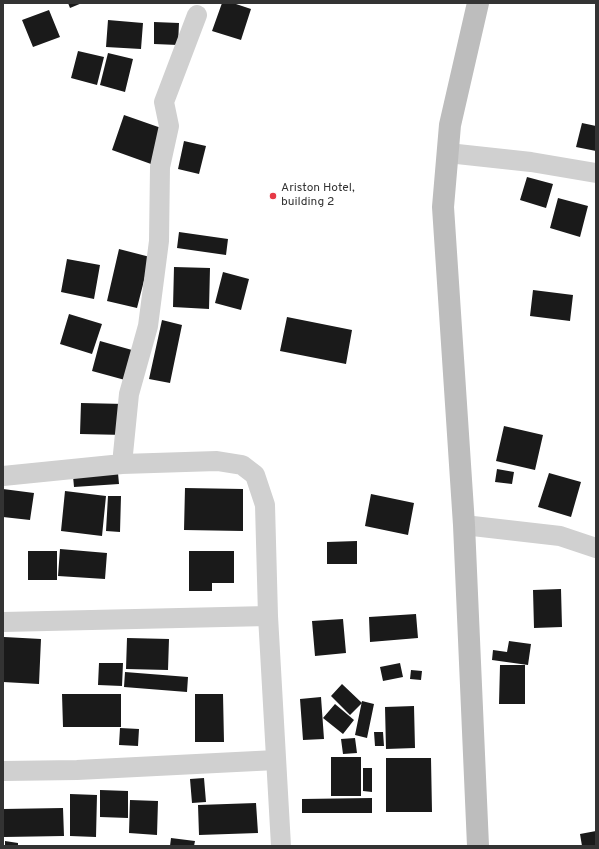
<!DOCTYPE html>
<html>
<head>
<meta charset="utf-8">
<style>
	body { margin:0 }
	#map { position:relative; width:599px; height:849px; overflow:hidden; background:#fff; font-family:Overpass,sans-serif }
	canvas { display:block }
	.frame { position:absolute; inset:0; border:4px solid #333; pointer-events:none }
</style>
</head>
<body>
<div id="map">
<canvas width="599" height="849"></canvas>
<div class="frame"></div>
</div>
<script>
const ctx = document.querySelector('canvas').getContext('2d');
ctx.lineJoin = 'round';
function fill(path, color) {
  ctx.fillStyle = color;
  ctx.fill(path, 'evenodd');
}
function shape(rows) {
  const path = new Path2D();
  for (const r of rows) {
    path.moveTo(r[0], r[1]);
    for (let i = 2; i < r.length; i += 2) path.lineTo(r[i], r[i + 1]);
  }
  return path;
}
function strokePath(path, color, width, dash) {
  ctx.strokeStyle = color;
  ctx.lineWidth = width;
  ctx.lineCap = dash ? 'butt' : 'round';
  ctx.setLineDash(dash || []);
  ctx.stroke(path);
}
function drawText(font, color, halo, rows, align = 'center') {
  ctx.font = font + ' Overpass,sans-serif';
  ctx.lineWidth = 4;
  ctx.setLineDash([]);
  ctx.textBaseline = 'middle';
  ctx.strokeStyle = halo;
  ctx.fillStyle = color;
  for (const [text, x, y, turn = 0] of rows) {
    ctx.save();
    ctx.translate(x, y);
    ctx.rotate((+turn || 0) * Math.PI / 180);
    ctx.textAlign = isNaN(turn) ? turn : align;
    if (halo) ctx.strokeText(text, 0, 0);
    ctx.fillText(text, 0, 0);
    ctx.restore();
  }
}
fill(shape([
	[68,3,82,3,70,8],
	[222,3,233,3,251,9,241,40,212,31],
	[49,10,60,37,33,47,22,20],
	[108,20,143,23,141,49,106,47],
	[154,22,179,23,178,45,154,44],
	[78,51,104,57,97,85,71,78],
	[108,53,133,59,125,92,100,85],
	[124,115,164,129,151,164,112,150],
	[582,123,596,126,596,151,576,147],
	[184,141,206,146,199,174,178,169],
	[527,177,553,184,546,208,520,200],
	[558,198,588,206,580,237,550,228],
	[179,232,228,239,226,255,177,248],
	[119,249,150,257,137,308,107,301],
	[67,259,100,265,94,299,61,292],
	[174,267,210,268,209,309,173,307],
	[223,272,249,279,241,310,215,303],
	[533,290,573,295,570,321,530,316],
	[69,314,102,324,92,354,60,344],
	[287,317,352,330,346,364,280,351],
	[162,320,182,325,170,383,149,379],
	[100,341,132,350,125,380,92,371],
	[81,403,125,404,125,435,80,434],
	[504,426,543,435,535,470,496,461],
	[497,469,514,472,512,484,495,482],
	[118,473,119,484,74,487,73,476],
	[549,473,581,482,571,517,538,507],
	[185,488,243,489,243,531,184,530],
	[3,489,34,493,30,520,3,517],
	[65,491,106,496,102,536,61,531],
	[371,494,414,503,408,535,365,526],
	[108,496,121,496,120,532,106,531],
	[357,541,357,564,327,564,327,542],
	[60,549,107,553,105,579,58,576],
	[28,551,57,551,57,580,28,580],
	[189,551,234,551,234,583,212,583,212,591,189,591],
	[561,589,562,627,534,628,533,590],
	[416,614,418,638,370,642,369,617],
	[343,619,346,653,315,656,312,621],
	[4,637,41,639,39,684,3,682],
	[127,638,169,639,168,670,126,669],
	[509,641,531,644,528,665,492,660,493,650,507,652],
	[99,663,123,663,122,686,98,685],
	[400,663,403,677,383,681,380,667],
	[500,665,525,665,525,704,499,704],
	[411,670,422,671,421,680,410,679],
	[125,672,188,677,187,692,124,687],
	[342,684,362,703,350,715,331,696],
	[62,694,121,694,121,727,63,727],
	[195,694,223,694,224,742,195,742],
	[321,697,324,739,303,740,300,699],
	[362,701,374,704,367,738,355,735],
	[335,704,354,720,343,734,323,718],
	[414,706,415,748,386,749,385,707],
	[120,728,139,729,138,746,119,745],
	[374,732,383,732,384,746,375,746],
	[355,738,357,753,343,754,341,739],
	[331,757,361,757,361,796,331,796],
	[386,758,431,758,432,812,386,812],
	[363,768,372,768,372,792,363,791],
	[204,778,206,802,192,803,190,779],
	[100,790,128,791,128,818,100,817],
	[70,794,97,795,96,837,70,836],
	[372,798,372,813,302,813,302,799],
	[130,800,158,801,157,835,129,833],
	[256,803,258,833,199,835,198,805],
	[63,808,64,836,4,837,3,809],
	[596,831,596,846,582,846,580,834],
	[171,838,195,841,194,846,170,846],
	[5,841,18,843,18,846,5,846]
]), '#1a1a1a');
strokePath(shape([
	[448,153,531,162,596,173],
	[122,464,129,394,148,326,159,241,160,167,169,126,164,102,197,15],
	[3,476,122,464,217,461,242,465,255,475,265,505,268,616,281,846],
	[464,525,560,536,596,548],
	[3,622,268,616],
	[3,771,77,770,276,760]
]), '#d0d0d0', 20);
strokePath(shape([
	[478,3,450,125,443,207,464,525,478,846]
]), '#bdbdbd', 22);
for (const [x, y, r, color] of [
	[273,196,4,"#e63946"]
]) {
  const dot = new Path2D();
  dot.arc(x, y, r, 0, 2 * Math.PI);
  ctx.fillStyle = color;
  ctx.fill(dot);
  strokePath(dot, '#fff', 1.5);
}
drawText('12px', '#333', '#fff', [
	["Ariston Hotel,",281,189],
	["building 2",281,203]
], 'left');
</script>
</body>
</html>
